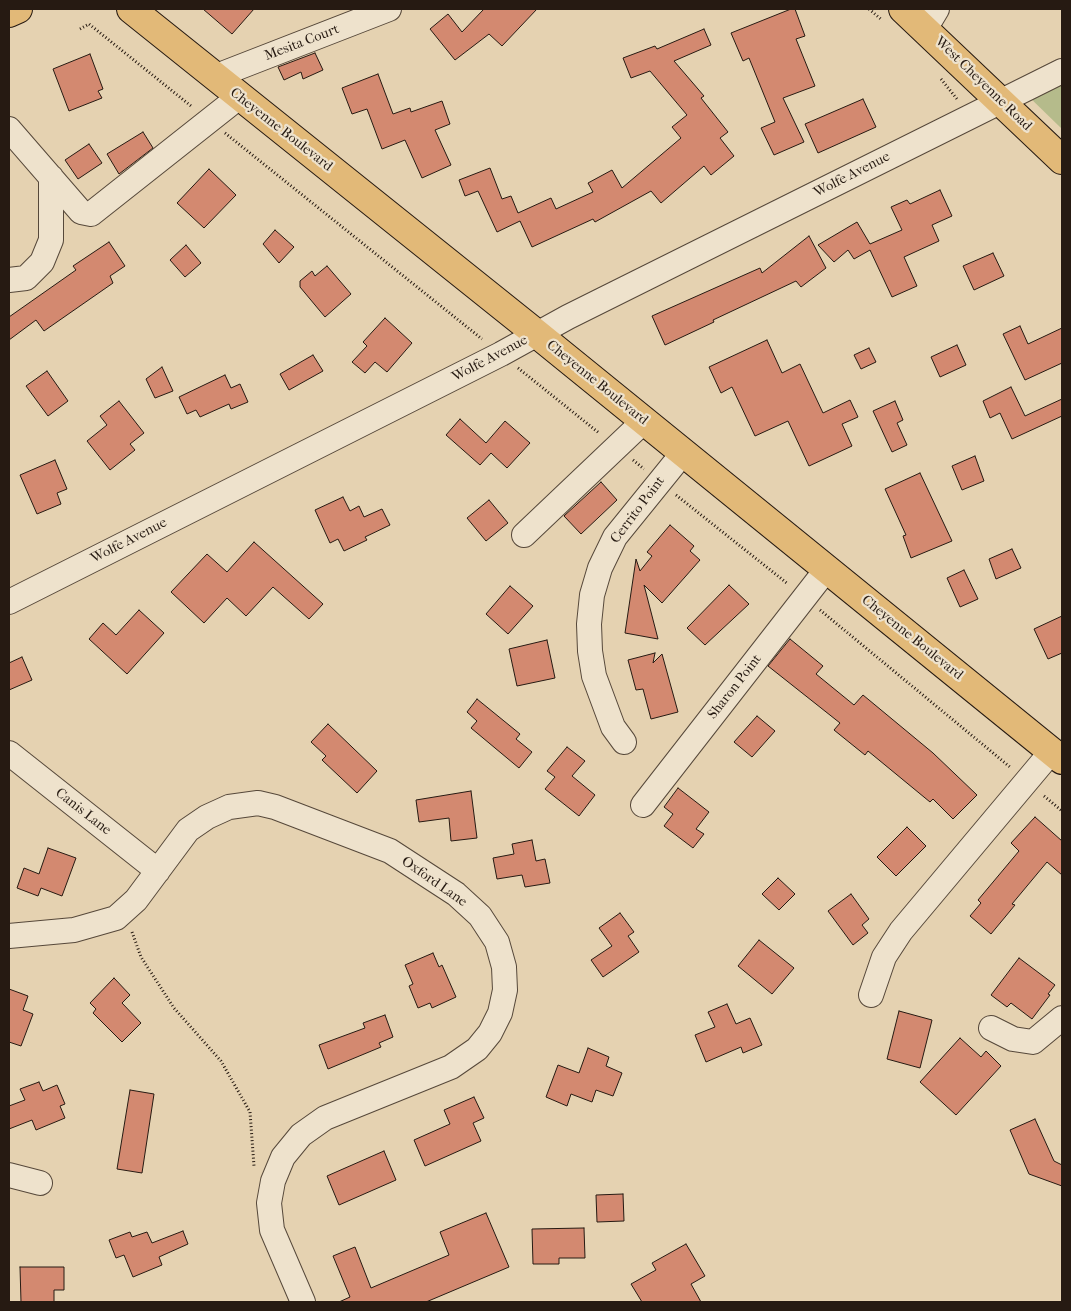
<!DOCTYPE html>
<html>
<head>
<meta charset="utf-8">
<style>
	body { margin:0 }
	#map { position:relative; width:1071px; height:1311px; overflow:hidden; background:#e5d2b1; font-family:"IM FELL French Canon",serif }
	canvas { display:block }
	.frame { position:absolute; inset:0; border:10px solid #261a12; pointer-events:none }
</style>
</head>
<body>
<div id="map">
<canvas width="1071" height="1311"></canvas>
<div class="frame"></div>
</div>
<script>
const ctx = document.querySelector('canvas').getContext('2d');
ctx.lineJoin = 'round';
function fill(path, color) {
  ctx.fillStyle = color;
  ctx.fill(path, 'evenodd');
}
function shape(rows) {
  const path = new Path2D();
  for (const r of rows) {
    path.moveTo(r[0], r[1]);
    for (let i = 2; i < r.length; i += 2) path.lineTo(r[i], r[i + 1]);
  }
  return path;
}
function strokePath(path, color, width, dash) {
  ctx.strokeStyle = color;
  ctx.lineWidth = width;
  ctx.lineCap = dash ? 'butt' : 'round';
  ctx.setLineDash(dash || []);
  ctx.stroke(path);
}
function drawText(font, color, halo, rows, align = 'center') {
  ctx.font = font + ' "IM FELL French Canon",serif';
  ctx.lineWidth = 4.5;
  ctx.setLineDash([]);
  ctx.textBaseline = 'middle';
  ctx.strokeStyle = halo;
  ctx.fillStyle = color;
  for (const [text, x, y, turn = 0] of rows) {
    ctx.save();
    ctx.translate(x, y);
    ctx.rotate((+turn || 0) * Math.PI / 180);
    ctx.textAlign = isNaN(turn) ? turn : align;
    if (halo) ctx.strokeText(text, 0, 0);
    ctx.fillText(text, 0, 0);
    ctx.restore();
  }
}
fill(shape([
	[1062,75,1062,129,1025,93]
]), '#b5bb8b');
const building = shape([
	[203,9,254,9,232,34,203,9],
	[484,9,537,9,502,46,489,34,455,60,430,29,448,14,462,32,484,9],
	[791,9,795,9,805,36,796,39,815,86,783,98,804,142,774,155,761,128,775,122,749,58,743,61,731,33,791,9],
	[704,29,711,45,674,61,704,96,701,98,728,132,720,138,734,156,711,175,704,166,661,203,651,191,595,222,593,219,532,247,520,221,497,232,478,191,465,196,459,180,490,168,502,199,511,196,518,213,551,198,556,209,593,192,588,183,612,170,622,188,681,138,672,127,687,115,650,71,631,78,623,58,655,46,657,49,704,29],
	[315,53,323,70,303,79,301,72,284,80,278,67,315,53],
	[90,54,103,89,98,91,102,98,69,111,53,69,90,54],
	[378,74,393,114,410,108,411,112,442,101,450,124,435,130,451,165,422,178,405,140,382,149,367,109,352,114,342,88,378,74],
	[863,99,876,127,818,153,805,124,863,99],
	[143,132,153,148,119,174,107,154,143,132],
	[89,144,102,163,78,179,65,160,89,144],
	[209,169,236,195,204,228,177,203,209,169],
	[940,190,952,216,932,225,939,241,904,257,917,286,892,297,870,250,854,259,848,250,834,262,818,245,857,222,870,244,902,230,891,207,907,200,910,204,940,190],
	[275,230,294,247,279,263,263,244,275,230],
	[809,236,826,268,801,287,796,281,713,320,714,322,665,345,652,316,760,268,762,273,809,236],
	[109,242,125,266,110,276,113,283,44,331,36,320,9,340,9,317,76,270,73,266,109,242],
	[186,245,201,263,185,277,170,260,186,245],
	[993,253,1004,276,974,290,963,266,993,253],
	[327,266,351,294,325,317,300,287,300,281,312,271,315,276,327,266],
	[385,318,412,343,387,372,375,362,365,373,352,362,367,346,363,342,385,318],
	[1020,326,1028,344,1062,328,1062,363,1025,380,1003,334,1020,326],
	[767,340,782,373,800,364,823,413,850,400,858,417,842,424,852,446,809,466,788,421,755,436,732,387,721,393,709,367,767,340],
	[957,345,966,365,940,377,931,357,957,345],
	[869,348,876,362,861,369,854,355,869,348],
	[313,355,323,371,289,390,280,374,313,355],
	[162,367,173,391,155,398,146,379,162,367],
	[47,371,68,401,48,416,26,386,47,371],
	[225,375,231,388,240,384,248,402,231,409,229,404,200,417,196,410,187,414,179,397,225,375],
	[1011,387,1025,416,1062,399,1062,416,1012,439,1000,413,990,418,983,401,1011,387],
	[119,401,144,433,130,444,135,450,110,470,87,441,107,425,100,416,119,401],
	[895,401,903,420,897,423,907,445,892,452,873,411,895,401],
	[460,419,486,443,505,421,530,443,507,468,491,453,480,465,446,435,460,419],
	[975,456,984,481,962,490,952,466,975,456],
	[55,460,67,489,57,493,61,504,37,514,20,475,55,460],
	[920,473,952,541,911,558,903,536,906,535,885,489,920,473],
	[601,482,617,500,581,534,564,516,601,482],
	[343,497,350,511,359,506,364,517,382,509,390,525,365,537,367,540,344,551,338,539,330,543,315,510,343,497],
	[489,500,508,523,486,541,467,518,489,500],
	[670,525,694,546,690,551,700,560,662,603,644,585,658,639,625,633,636,559,640,571,652,556,647,552,670,525],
	[254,542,323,604,309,619,273,587,246,616,227,598,204,623,171,592,207,554,227,572,254,542],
	[1012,549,1021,568,996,579,989,559,1012,549],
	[964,570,978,599,960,607,947,578,964,570],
	[729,585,749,604,705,645,687,628,729,585],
	[510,586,533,606,508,634,486,614,510,586],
	[139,610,164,633,127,674,89,639,103,623,116,635,139,610],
	[1062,616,1062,653,1048,659,1034,629,1062,616],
	[790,639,823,666,816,674,854,705,863,695,933,753,977,795,953,819,933,799,930,802,868,751,865,755,834,730,840,723,768,666,790,639],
	[547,640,555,678,517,686,509,649,547,640],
	[655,653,653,663,662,654,678,712,651,719,643,689,636,690,628,660,655,653],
	[22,657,32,680,9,690,9,663,22,657],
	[477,699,520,734,516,739,532,752,519,768,471,728,477,721,467,712,477,699],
	[757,716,775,731,752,757,734,742,757,716],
	[328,724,377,771,357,793,322,760,326,756,311,742,328,724],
	[567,747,585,761,572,776,595,795,579,816,545,789,555,777,547,771,567,747],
	[678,788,709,812,696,829,704,834,693,848,664,826,673,814,664,807,678,788],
	[471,791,477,838,451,841,449,818,419,822,416,800,471,791],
	[1035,817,1062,841,1062,875,1047,862,1012,904,1015,905,991,934,970,916,981,903,978,900,1019,851,1011,843,1035,817],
	[907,827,926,846,896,876,877,857,907,827],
	[532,840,536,861,545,859,550,883,525,887,522,875,497,879,493,858,514,854,512,844,532,840],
	[48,848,76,858,62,896,41,888,38,896,17,888,24,868,39,874,48,848],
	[778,878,795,894,779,910,762,894,778,878],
	[851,894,869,919,862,925,868,933,853,945,828,911,851,894],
	[620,913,634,932,628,936,639,952,603,977,591,960,612,946,599,928,620,913],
	[759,940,794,968,772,994,738,966,759,940],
	[433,953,439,967,442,965,456,997,432,1008,430,1003,418,1008,409,986,413,984,405,965,433,953],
	[1019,958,1055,985,1048,994,1050,995,1032,1019,1011,1003,1007,1007,991,995,1019,958],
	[114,978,130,995,122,1003,141,1023,122,1042,93,1013,96,1009,90,1003,114,978],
	[9,989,28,996,23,1010,33,1014,21,1046,9,1042,9,989],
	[727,1004,736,1024,750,1018,762,1045,743,1053,741,1047,706,1062,695,1035,715,1027,708,1012,727,1004],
	[899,1011,932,1020,920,1068,887,1059,899,1011],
	[385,1015,393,1037,379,1043,381,1047,328,1069,319,1045,365,1028,363,1023,385,1015],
	[960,1038,981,1057,986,1051,1001,1066,956,1115,920,1082,960,1038],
	[588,1048,609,1057,606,1066,622,1073,613,1096,596,1090,592,1102,571,1094,567,1106,546,1097,558,1065,579,1073,588,1048],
	[39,1082,43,1091,57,1085,65,1104,60,1106,65,1118,36,1130,32,1120,9,1129,9,1106,25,1100,20,1089,39,1082],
	[130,1090,154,1094,142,1173,117,1169,130,1090],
	[474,1097,484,1118,473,1123,481,1141,425,1166,414,1140,450,1124,444,1110,474,1097],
	[1035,1119,1054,1161,1062,1165,1062,1186,1029,1174,1010,1130,1035,1119],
	[384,1151,396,1180,339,1205,327,1176,384,1151],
	[623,1194,624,1221,597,1222,596,1195,623,1194],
	[486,1213,509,1267,426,1302,339,1302,350,1297,333,1256,355,1247,371,1288,449,1255,440,1232,486,1213],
	[584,1228,585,1258,559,1258,559,1264,533,1264,532,1229,584,1228],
	[183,1231,188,1244,159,1257,162,1265,133,1277,124,1255,116,1258,109,1240,130,1232,132,1237,147,1232,152,1243,183,1231],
	[686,1244,705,1276,691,1284,701,1302,642,1302,631,1284,656,1270,652,1263,686,1244],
	[20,1267,64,1267,64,1290,54,1290,54,1302,21,1302,20,1267]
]);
fill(building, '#d38970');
strokePath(building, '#261a12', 1);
const minor = shape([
	[925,29,937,9],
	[214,77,389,9],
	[9,129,81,212,91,214,239,97],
	[9,280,26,278,42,262,51,240,51,177],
	[524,535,644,421],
	[9,602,501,354,568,317,1062,71],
	[624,742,613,727,594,676,590,651,589,624,592,595,600,568,615,537,683,453],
	[9,753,158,871],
	[643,805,826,570],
	[9,936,74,930,116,918,136,900,188,830,207,817,229,807,258,803,275,807,390,851,456,894,480,916,497,942,504,967,505,990,500,1013,490,1033,477,1049,451,1067,325,1118,301,1135,283,1157,273,1181,269,1203,272,1230,303,1302],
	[871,995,884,957,901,931,1052,751],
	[991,1028,1013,1039,1033,1042,1062,1018],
	[9,1175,40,1183]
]);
const major = shape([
	[131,9,537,334,1062,760],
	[903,9,1062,160],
	[9,13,18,9]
]);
strokePath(minor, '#56483a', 26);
strokePath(major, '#261a12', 30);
strokePath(shape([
	[869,9,882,20],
	[80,29,89,24,191,106],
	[941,79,957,99],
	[225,133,482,339],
	[518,368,599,433],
	[633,460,644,469],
	[676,495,788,584],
	[820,610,1010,767],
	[1044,796,1062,811],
	[132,932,141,957,174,1008,221,1061,250,1112,254,1166]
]), '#261a12', 3, [1, 2.5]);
strokePath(minor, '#eee2cc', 24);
strokePath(major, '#e2b978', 28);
drawText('14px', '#261a12', '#eee2cc', [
	["Mesita Court",302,43,-21],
	["West Cheyenne Road",983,84,44],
	["Cheyenne Boulevard",281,130,38],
	["Wolfe Avenue",852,175,-27],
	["Wolfe Avenue",490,359,-28],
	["Cheyenne Boulevard",597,383,39],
	["Cerrito Point",638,510,-53],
	["Wolfe Avenue",129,541,-27],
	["Cheyenne Boulevard",912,638,39],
	["Sharon Point",735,687,-52],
	["Canis Lane",83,812,38],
	["Oxford Lane",434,882,35]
]);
</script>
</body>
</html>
